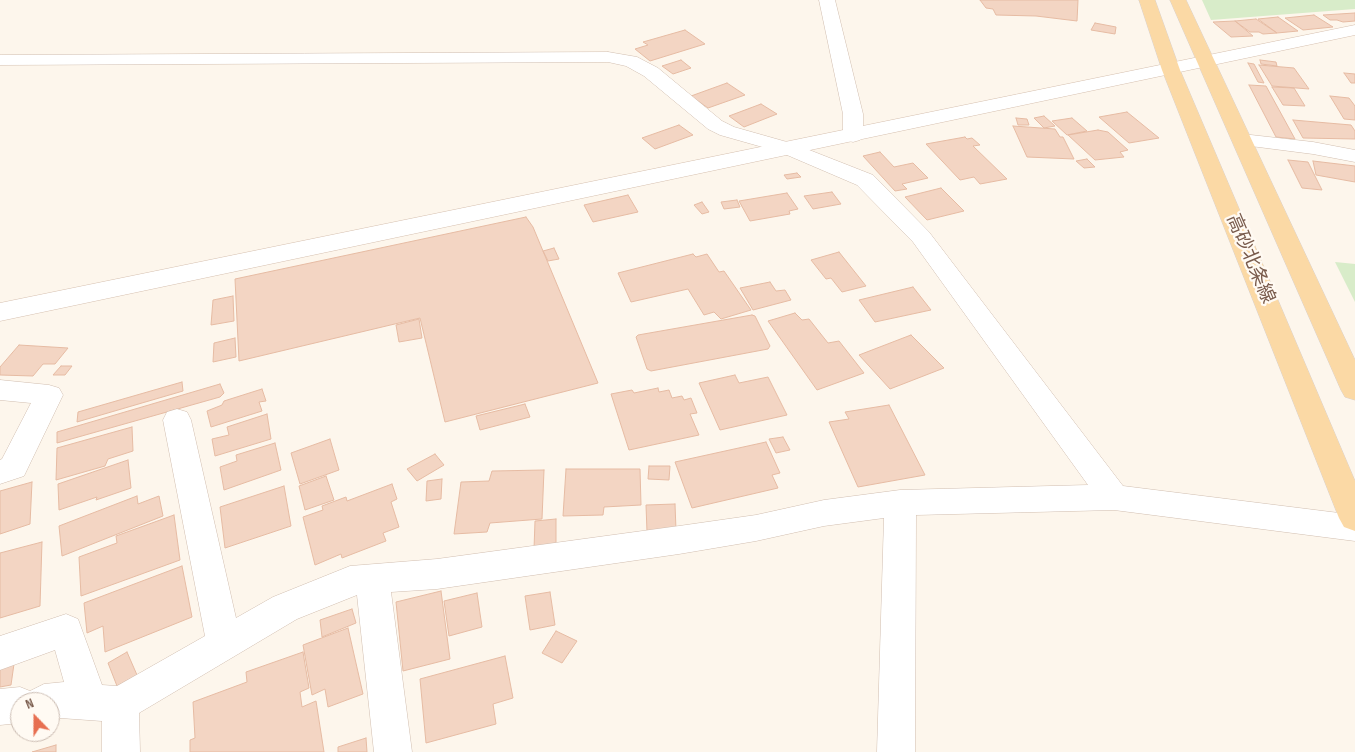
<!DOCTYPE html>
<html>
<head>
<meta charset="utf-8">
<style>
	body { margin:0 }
	#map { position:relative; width:1355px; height:752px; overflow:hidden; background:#fdf6ec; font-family:"Sofia Sans Condensed",sans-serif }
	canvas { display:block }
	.north { position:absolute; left:10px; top:692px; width:50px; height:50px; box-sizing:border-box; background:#fffaf3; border:1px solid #cabbb1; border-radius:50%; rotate:338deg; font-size:14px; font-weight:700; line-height:20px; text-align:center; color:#7a5c4d }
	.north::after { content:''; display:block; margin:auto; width:18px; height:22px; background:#e76f51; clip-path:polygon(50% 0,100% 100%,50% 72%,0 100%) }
</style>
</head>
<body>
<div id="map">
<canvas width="1355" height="752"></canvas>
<div class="north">N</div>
</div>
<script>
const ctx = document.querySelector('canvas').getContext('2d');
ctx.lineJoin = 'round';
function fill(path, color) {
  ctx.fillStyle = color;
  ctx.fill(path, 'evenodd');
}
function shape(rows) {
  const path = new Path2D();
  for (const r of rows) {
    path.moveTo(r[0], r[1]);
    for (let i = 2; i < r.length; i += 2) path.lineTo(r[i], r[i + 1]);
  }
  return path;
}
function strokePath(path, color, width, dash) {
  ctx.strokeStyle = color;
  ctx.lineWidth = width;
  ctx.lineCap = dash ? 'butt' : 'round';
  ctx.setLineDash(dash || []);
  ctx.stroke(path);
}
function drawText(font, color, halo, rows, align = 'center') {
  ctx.font = font + ' "Sofia Sans Condensed","Noto Sans JP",sans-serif';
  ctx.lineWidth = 4.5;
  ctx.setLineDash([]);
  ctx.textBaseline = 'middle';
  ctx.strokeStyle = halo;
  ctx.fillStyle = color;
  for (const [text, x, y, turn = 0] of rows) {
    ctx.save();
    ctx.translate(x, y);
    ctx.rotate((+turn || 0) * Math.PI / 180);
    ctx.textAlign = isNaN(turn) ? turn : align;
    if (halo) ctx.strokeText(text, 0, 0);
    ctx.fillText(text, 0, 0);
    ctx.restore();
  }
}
fill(shape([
	[1202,0,1355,0,1355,9,1211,20],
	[1335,262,1355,264,1355,302]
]), '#d8ecc9');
const building = shape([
	[980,0,1078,0,1077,21,1036,16,996,15,993,9,986,8,980,0],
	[1355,13,1355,21,1343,22,1337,20,1330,20,1323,15,1355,13],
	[1314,15,1333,27,1303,30,1285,18,1314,15],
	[1278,17,1298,31,1277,33,1258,19,1278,17],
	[1256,19,1277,33,1263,34,1259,32,1250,32,1235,21,1256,19],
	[1235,21,1253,36,1231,37,1213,22,1235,21],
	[1095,23,1116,27,1115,34,1091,30,1095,23],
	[685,30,705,44,650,61,635,49,648,45,643,42,685,30],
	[681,60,691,68,673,74,662,66,681,60],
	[1260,60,1276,62,1277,66,1261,64,1260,60],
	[1248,63,1254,64,1264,83,1258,82,1248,63],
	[1259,65,1294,68,1309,89,1272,86,1259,65],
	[1344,73,1355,74,1355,83,1351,83,1344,73],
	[727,83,745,95,708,108,691,96,727,83],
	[1249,85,1266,86,1295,139,1276,137,1249,85],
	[1272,87,1294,88,1305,106,1283,105,1272,87],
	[1330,96,1349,98,1355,106,1355,120,1344,119,1330,96],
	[761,104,777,114,744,127,729,116,761,104],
	[1127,112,1159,138,1129,143,1099,117,1127,112],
	[1044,116,1055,126,1044,128,1034,118,1044,116],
	[1016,118,1027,119,1029,125,1018,125,1016,118],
	[1072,118,1087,131,1067,135,1052,121,1072,118],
	[1293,120,1351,125,1355,131,1355,139,1303,138,1293,120],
	[679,125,693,135,655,149,642,138,679,125],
	[1013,126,1055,129,1060,137,1063,137,1074,159,1027,157,1013,126],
	[1098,130,1108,132,1128,150,1120,152,1124,157,1095,160,1068,135,1098,130],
	[965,137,967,139,972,138,980,145,973,146,1007,179,980,184,974,177,960,180,926,144,965,137],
	[880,152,894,167,913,163,928,178,902,184,907,189,895,191,863,156,880,152],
	[1087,159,1095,167,1084,168,1076,161,1087,159],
	[1288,160,1308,162,1322,190,1302,188,1288,160],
	[1313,161,1355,166,1355,182,1316,175,1313,161],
	[797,173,801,177,787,179,784,175,797,173],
	[941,188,964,211,927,220,905,197,941,188],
	[832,192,841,204,813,209,804,196,832,192],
	[787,193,798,209,789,211,790,214,750,221,739,201,787,193],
	[628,195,638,212,593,222,584,205,628,195],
	[737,200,740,207,724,209,721,202,737,200],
	[702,202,709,212,702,214,694,205,702,202],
	[526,217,533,227,598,383,445,422,420,318,239,361,235,279,526,217],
	[554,248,559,259,548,261,543,251,554,248],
	[839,252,866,286,842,292,831,278,826,279,811,260,839,252],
	[693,254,696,257,707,254,719,272,724,271,751,310,721,319,714,312,704,315,688,289,631,302,618,273,693,254],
	[770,282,776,291,785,290,791,300,753,310,740,288,770,282],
	[913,287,931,310,875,322,859,300,913,287],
	[233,296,234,321,211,325,213,300,233,296],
	[795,313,802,320,809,319,828,343,839,341,864,373,817,390,768,321,795,313],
	[752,315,755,316,770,346,768,349,651,371,647,369,636,337,638,335,752,315],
	[419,319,422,338,399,342,396,325,419,319],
	[911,335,944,368,890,389,859,355,911,335],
	[235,338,236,357,213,362,214,343,235,338],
	[19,345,68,348,55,364,43,364,33,376,0,375,0,367,19,345],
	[61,366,72,366,65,375,53,375,61,366],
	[735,375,739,383,768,377,787,415,720,430,699,383,735,375],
	[182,382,183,391,77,422,78,412,182,382],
	[220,384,224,393,220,397,57,443,57,432,220,384],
	[658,388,659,392,669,390,672,398,682,396,684,400,691,398,697,413,690,414,699,435,629,450,611,394,632,390,634,393,658,388],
	[262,389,266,401,259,402,262,411,211,427,207,411,222,405,224,401,262,389],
	[525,404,530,417,480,430,476,416,525,404],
	[889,405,925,475,858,487,829,422,849,419,845,412,889,405],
	[267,414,271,439,215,456,212,439,229,435,227,427,267,414],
	[132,427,133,451,108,459,105,466,56,480,57,448,132,427],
	[783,437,790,450,776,453,769,439,783,437],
	[330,439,339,470,300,484,291,453,330,439],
	[766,442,780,473,772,475,778,488,692,508,675,462,766,442],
	[275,443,281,470,224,490,220,467,237,461,236,455,275,443],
	[435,454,444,465,417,481,407,469,435,454],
	[128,460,131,488,96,500,97,497,59,510,58,484,128,460],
	[649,466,670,466,669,480,648,479,649,466],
	[566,469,640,469,641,505,604,507,603,515,563,516,566,469],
	[544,470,542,519,490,523,487,532,454,534,461,482,489,481,492,471,544,470],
	[326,476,334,500,305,510,299,486,326,476],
	[442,479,441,499,426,501,427,481,442,479],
	[32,482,30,524,0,534,0,491,32,482],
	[392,484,397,499,391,502,399,527,383,533,386,541,342,558,341,554,315,565,303,517,323,510,322,506,346,497,347,501,392,484],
	[284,486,291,526,225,548,220,507,284,486],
	[137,496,138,504,159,496,163,516,62,556,59,526,137,496],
	[675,504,676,530,647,532,646,505,675,504],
	[174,515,180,560,81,596,79,557,117,543,116,536,174,515],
	[556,519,556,548,534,549,535,521,556,519],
	[42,542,40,606,0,618,0,553,42,542],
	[182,566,192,617,105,652,103,626,87,633,84,603,182,566],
	[441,591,450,659,403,671,396,602,441,591],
	[550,592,555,625,530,630,525,596,550,592],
	[477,593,482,627,449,636,444,601,477,593],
	[352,609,356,623,322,637,320,620,352,609],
	[348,628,363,694,328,707,325,689,312,695,303,645,348,628],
	[556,631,577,641,562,663,542,653,556,631],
	[127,652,137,675,117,686,108,663,127,652],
	[303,652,309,688,300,692,302,707,316,701,324,752,190,752,190,740,195,738,193,702,247,682,246,672,303,652],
	[505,656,513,698,493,704,496,724,426,743,420,679,505,656],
	[14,664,11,685,0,687,0,669,14,664],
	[366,738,367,752,338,752,338,747,366,738],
	[56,745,56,752,32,752,56,745]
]);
fill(building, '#f3d5c3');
strokePath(building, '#e6bba3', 1);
const street = shape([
	[819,0,835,0,863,114,863,136,860,140,853,142,846,140,843,136,843,114,819,0],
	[608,52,637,57,658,68,722,121,734,127,794,144,873,175,929,232,1123,486,1355,515,1355,541,1114,510,916,515,915,752,877,752,884,518,824,526,756,541,679,554,437,589,391,592,412,752,374,752,357,595,297,619,139,713,140,752,102,752,102,721,60,718,50,719,50,702,20,702,20,723,0,725,0,689,20,687,30,691,44,684,64,682,55,650,0,670,0,636,66,614,78,619,102,685,117,686,205,636,163,420,167,412,177,409,187,412,191,420,236,618,273,597,350,566,437,559,679,526,756,515,824,500,900,490,1088,485,913,242,857,185,780,152,720,135,708,129,644,76,626,66,608,62,0,65,0,55,608,52],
	[1242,134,1313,142,1355,150,1355,162,1313,154,1235,144,1232,140,1235,136,1242,134],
	[0,380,49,385,59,388,63,395,24,476,0,484,0,460,2,459,31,403,0,400,0,380]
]);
const secondary = shape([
	[1355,25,1355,35,0,321,0,303,1355,25]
]);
const primary = shape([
	[1139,0,1155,0,1180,70,1355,481,1355,531,1344,527,1339,518,1162,70,1139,0],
	[1170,0,1186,0,1355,360,1355,400,1345,397,1341,390,1170,0]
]);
strokePath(street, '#d1beb0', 1);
strokePath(secondary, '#d6c0b0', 1);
strokePath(primary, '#dad1cd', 1);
fill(street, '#fff');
fill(secondary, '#fff');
fill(primary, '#fbd9a5');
drawText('19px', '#7a5c4d', '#fffaf3', [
	["高砂北条線",1250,259,67]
]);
</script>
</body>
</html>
